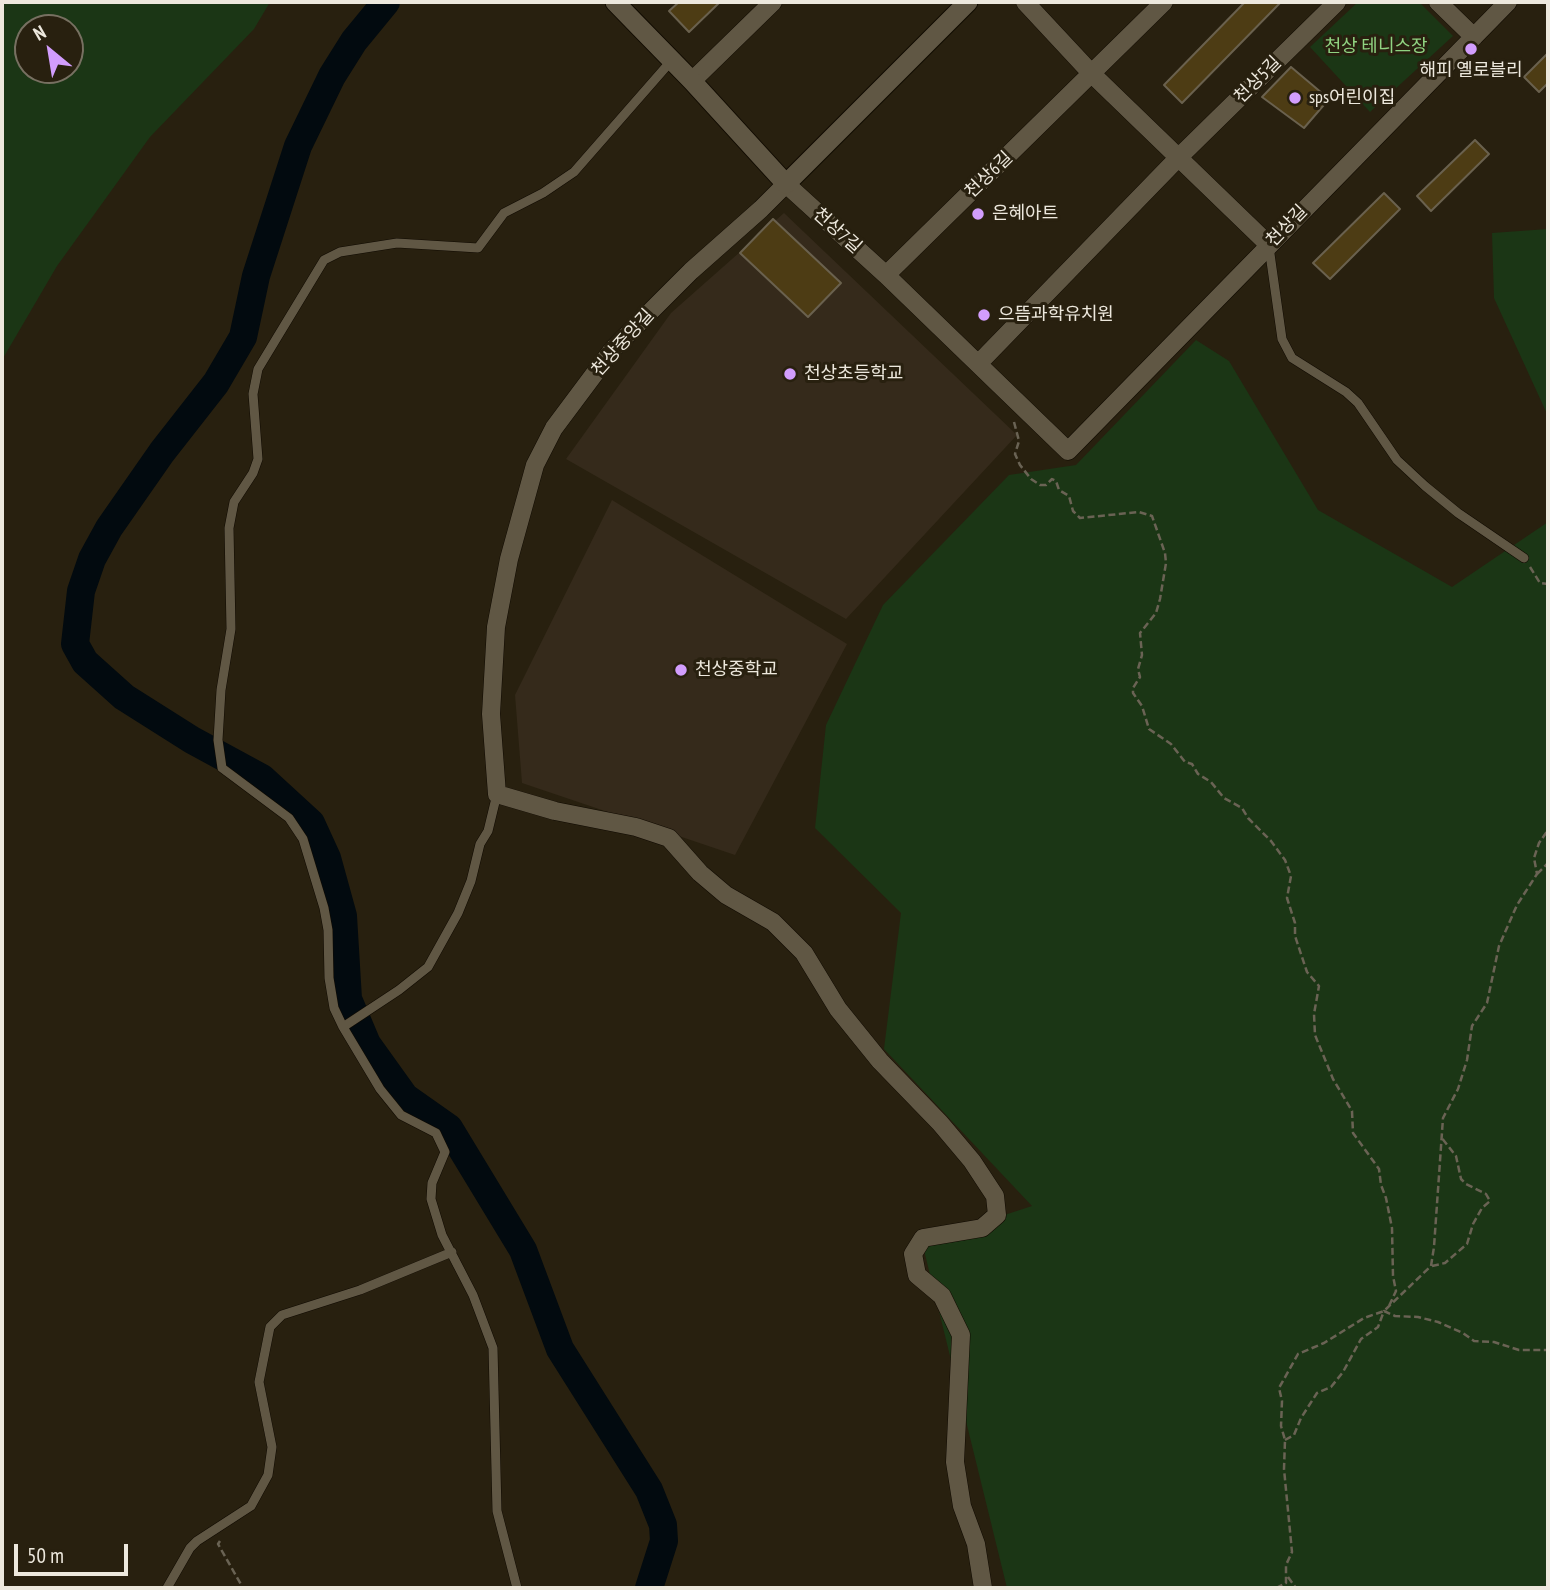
<!DOCTYPE html>
<html>
<head>
<meta charset="utf-8">
<style>
	body { margin:0 }
	#map { position:relative; width:1550px; height:1590px; overflow:hidden; background:#28200f; font-family:"PT Sans Narrow",sans-serif }
	canvas { display:block }
	.frame { position:absolute; inset:0; border:4px solid #ede8dd; pointer-events:none }
	.north { position:absolute; left:14px; top:14px; width:70px; height:70px; box-sizing:border-box; background:#28200f; border:2px solid #777061; border-radius:50%; rotate:330deg; font-size:19px; font-weight:700; line-height:28px; text-align:center; color:#ede8dd }
	.north::after { content:''; display:block; margin:auto; width:24px; height:32px; background:#d29dfd; clip-path:polygon(50% 0,100% 100%,50% 72%,0 100%) }
	.scale { position:absolute; left:14px; top:1544px; width:114px; height:32px; box-sizing:border-box; border:4px solid #ede8dd; border-top:0; padding-left:9px; font-size:21px; line-height:24px; white-space:nowrap; color:#ede8dd; -webkit-text-stroke:5px #28200f; paint-order:stroke }
</style>
</head>
<body>
<div id="map">
<canvas width="1550" height="1590"></canvas>
<div class="frame"></div>
<div class="north">N</div>
<div class="scale">50 m</div>
</div>
<script>
const ctx = document.querySelector('canvas').getContext('2d');
ctx.lineJoin = 'round';
function fill(path, color) {
  ctx.fillStyle = color;
  ctx.fill(path, 'evenodd');
}
function shape(rows) {
  const path = new Path2D();
  for (const r of rows) {
    path.moveTo(r[0], r[1]);
    for (let i = 2; i < r.length; i += 2) path.lineTo(r[i], r[i + 1]);
  }
  return path;
}
function strokePath(path, color, width, dash) {
  ctx.strokeStyle = color;
  ctx.lineWidth = width;
  ctx.lineCap = dash ? 'butt' : 'round';
  ctx.setLineDash(dash || []);
  ctx.stroke(path);
}
function drawText(font, color, halo, rows, align = 'center') {
  ctx.font = font + ' "PT Sans Narrow","Noto Sans KR",sans-serif';
  ctx.lineWidth = 6;
  ctx.setLineDash([]);
  ctx.textBaseline = 'middle';
  ctx.strokeStyle = halo;
  ctx.fillStyle = color;
  for (const [text, x, y, turn = 0] of rows) {
    ctx.save();
    ctx.translate(x, y);
    ctx.rotate((+turn || 0) * Math.PI / 180);
    ctx.textAlign = isNaN(turn) ? turn : align;
    if (halo) ctx.strokeText(text, 0, 0);
    ctx.fillText(text, 0, 0);
    ctx.restore();
  }
}
fill(shape([
	[784,213,1017,435,846,619,566,459,671,313],
	[612,500,847,644,735,855,522,783,515,695]
]), '#352a1b');
fill(shape([
	[2,2,270,2,254,29,150,137,57,266,2,360],
	[28,28,70,28,70,70,28,70],
	[1358,2,1419,2,1453,36,1370,112,1310,47],
	[1548,229,1548,416,1494,298,1492,233],
	[1196,340,1229,361,1318,510,1452,587,1548,522,1548,1588,1007,1588,922,1242,1032,1206,884,1049,901,913,815,828,826,725,883,605,1009,475,1076,465]
]), '#1b3615');
strokePath(shape([
	[386,2,354,41,332,76,298,146,256,276,243,337,216,383,162,452,109,528,92,559,81,591,75,644,85,662,124,697,192,740,262,778,311,823,327,858,343,916,348,999,367,1044,405,1097,449,1128,523,1250,560,1349,649,1490,663,1525,664,1541,649,1588]
]), '#020a0f', 28);
const building = shape([
	[679,2,720,2,689,32,669,11,679,2],
	[1245,2,1281,2,1182,103,1164,85,1245,2],
	[1548,53,1548,83,1539,92,1524,77,1548,53],
	[1291,67,1329,99,1304,128,1262,97,1291,67],
	[1475,140,1489,154,1431,211,1417,196,1475,140],
	[1384,193,1400,209,1330,279,1313,263,1384,193],
	[773,219,841,283,808,317,740,253,773,219]
]);
fill(building, '#4d3c14');
strokePath(building, '#6a614e', 2);
const service = shape([
	[1269,247,1282,339,1292,358,1346,392,1358,403,1397,460,1425,486,1458,513,1524,558],
	[497,794,488,831,480,844,471,881,458,913,428,967,399,990,343,1027,380,1089,401,1115,436,1133,445,1152,432,1183,431,1199,442,1235,473,1295,493,1348,497,1511,517,1588],
	[343,1027,334,1008,329,978,328,930,324,908,303,839,289,818,222,768,218,740,221,690,231,629,229,528,234,502,253,473,258,459,253,394,258,369,324,260,340,252,397,243,478,248,504,213,543,193,574,172,672,60],
	[167,1588,190,1548,197,1541,251,1506,268,1475,272,1447,259,1382,270,1327,282,1315,360,1290,452,1252]
]);
const minor = shape([
	[1025,2,1092,74,1269,245],
	[1438,2,1474,37],
	[692,81,773,2],
	[886,275,1164,2],
	[978,364,1178,158,1337,2],
	[983,1588,976,1544,962,1506,955,1462,961,1335,942,1296,917,1275,913,1254,923,1238,982,1228,997,1215,995,1196,972,1161,940,1123,880,1061,838,1009,804,953,773,922,726,895,700,873,669,838,636,827,555,811,497,794,491,714,496,627,509,559,535,465,554,428,613,349,691,271,761,209,786,184,886,275,1068,451,1508,2]
]);
const tertiary = shape([
	[615,2,692,81,786,184,968,2]
]);
strokePath(service, '#100a00', 10);
strokePath(minor, '#100a00', 19);
strokePath(tertiary, '#100a00', 21);
strokePath(shape([
	[1014,422,1019,441,1015,454,1020,465,1031,479,1040,485,1046,485,1052,479,1056,481,1059,490,1069,496,1073,511,1080,518,1139,512,1152,516,1165,553,1166,563,1160,599,1156,613,1140,633,1142,655,1138,669,1140,677,1133,688,1133,693,1142,706,1149,729,1171,744,1185,762,1192,764,1198,774,1211,782,1224,798,1242,808,1248,818,1271,841,1285,860,1291,876,1287,898,1295,923,1295,936,1307,972,1319,986,1314,1014,1315,1035,1333,1079,1352,1111,1353,1133,1379,1169,1381,1185,1386,1198,1392,1228,1393,1276,1396,1291,1389,1306],
	[1530,567,1540,583,1548,584],
	[1537,874,1548,863],
	[1432,1266,1445,1263,1467,1244,1473,1224,1482,1208,1490,1201,1486,1194,1466,1184,1461,1179,1456,1156,1441,1137],
	[1285,1440,1294,1435,1301,1418,1317,1393,1331,1387,1343,1372,1361,1339,1378,1327,1384,1311,1395,1316,1418,1317,1438,1322,1463,1333,1474,1341,1494,1342,1519,1350,1548,1350],
	[220,1541,218,1544,243,1588],
	[1288,1577,1296,1588],
	[1276,1588,1286,1583,1286,1565,1292,1552,1284,1469,1285,1440,1281,1426,1282,1401,1279,1388,1298,1354,1324,1343,1364,1318,1384,1311,1431,1266,1434,1247,1443,1118,1458,1089,1467,1060,1472,1026,1487,1003,1499,946,1517,905,1537,874,1534,858,1539,843,1548,830]
]), '#6a6354', 2.5, [7, 3.5]);
strokePath(service, '#605744', 9);
strokePath(minor, '#605744', 18);
strokePath(tertiary, '#605744', 19);
for (const [x, y, r, color] of [
	[1471,49,7,"#d29dfd"],
	[1295,98,7,"#d29dfd"],
	[978,214,7,"#d29dfd"],
	[984,315,7,"#d29dfd"],
	[790,374,7,"#d29dfd"],
	[681,670,7,"#d29dfd"]
]) {
  const dot = new Path2D();
  dot.arc(x, y, r, 0, 2 * Math.PI);
  ctx.fillStyle = color;
  ctx.fill(dot);
  strokePath(dot, '#28200f', 2.5);
}
drawText('18px', '#90d381', '#28200f', [
	["천상 테니스장",1376,47]
]);
drawText('18px', '#ede8dd', '#28200f', [
	["해피 옐로블리",1471,71,"center"],
	["sps어린이집",1309,98],
	["은혜아트",992,214],
	["으뜸과학유치원",998,315],
	["천상초등학교",804,374],
	["천상중학교",695,670]
], 'left');
drawText('18px', '#ede8dd', '#28200f', [
	["천상5길",1258,80,-45],
	["천상6길",989,175,-44],
	["천상길",1287,226,-46],
	["천상7길",837,231,42],
	["천상중앙길",623,343,-48]
]);
</script>
</body>
</html>
